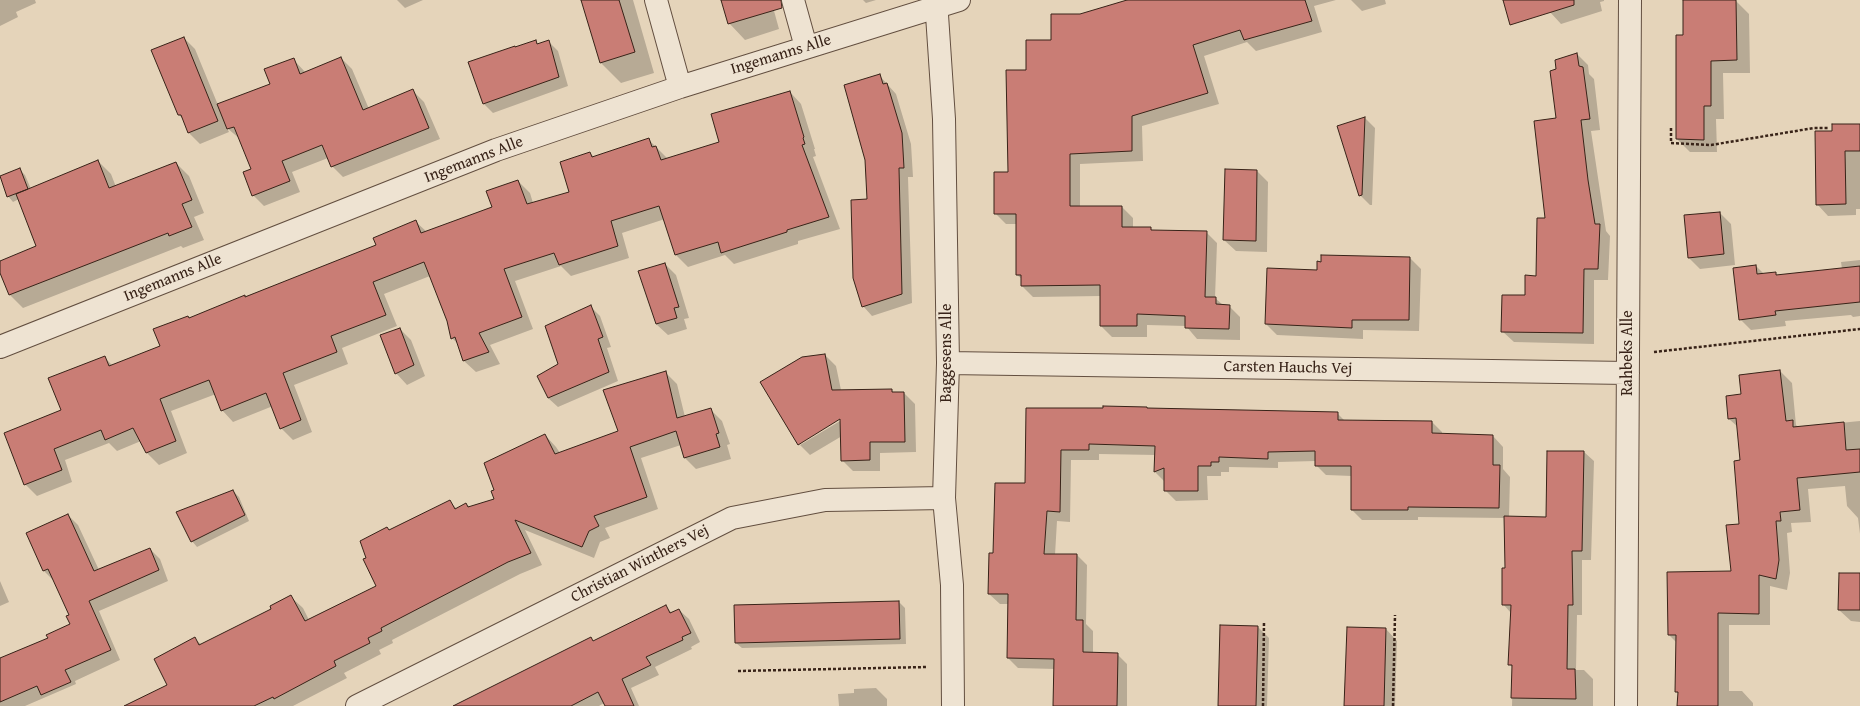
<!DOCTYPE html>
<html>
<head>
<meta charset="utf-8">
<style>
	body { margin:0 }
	canvas { display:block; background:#e5d4ba }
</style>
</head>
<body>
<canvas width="1860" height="706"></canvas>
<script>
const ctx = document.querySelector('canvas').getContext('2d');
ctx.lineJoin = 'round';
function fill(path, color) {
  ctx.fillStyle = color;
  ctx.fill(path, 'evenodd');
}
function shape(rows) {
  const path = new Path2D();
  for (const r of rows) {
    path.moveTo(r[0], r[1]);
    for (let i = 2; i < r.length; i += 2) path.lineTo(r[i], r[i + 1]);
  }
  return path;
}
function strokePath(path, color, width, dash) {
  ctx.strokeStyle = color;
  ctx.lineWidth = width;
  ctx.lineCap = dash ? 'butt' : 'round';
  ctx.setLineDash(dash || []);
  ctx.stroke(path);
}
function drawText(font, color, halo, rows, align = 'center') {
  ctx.font = font + ' "Gentium Book Plus",serif';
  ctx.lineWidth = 4;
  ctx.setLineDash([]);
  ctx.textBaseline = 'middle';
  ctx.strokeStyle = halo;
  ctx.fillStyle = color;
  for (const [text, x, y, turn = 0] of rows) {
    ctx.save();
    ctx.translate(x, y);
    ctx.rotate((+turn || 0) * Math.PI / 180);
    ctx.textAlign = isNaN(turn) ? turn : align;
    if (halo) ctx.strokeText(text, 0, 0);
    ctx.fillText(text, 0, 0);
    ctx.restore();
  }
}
fill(shape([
	[0,0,35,0,36,3,16,12,18,17,0,26],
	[397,0,423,0,405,8],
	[582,0,633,0,654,73,621,83,600,62],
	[722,0,771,0,779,29,745,40,729,23],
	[863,0,876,0,866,3],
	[1131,0,1336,0,1314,6,1322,32,1256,51,1247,42,1204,56,1219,104,1142,126,1143,161,1080,164,1080,207,1122,207,1133,218,1133,228,1150,228,1153,231,1206,232,1217,243,1215,298,1223,305,1229,306,1240,317,1240,340,1197,339,1186,326,1147,325,1147,337,1112,337,1101,326,1101,296,1033,297,1022,286,1022,279,1017,275,1017,224,1006,224,995,213,1009,173,1027,71,1052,41,1081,15],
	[1351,0,1385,0,1386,4,1362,11],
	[1546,0,1604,0,1604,1,1600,2,1602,11,1561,24,1550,12],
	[1684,0,1736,1,1749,14,1750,73,1723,73,1724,119,1716,119,1717,152,1690,152,1677,139,1684,36],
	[184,38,195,49,218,105,271,84,293,59,306,73,341,58,352,69,369,109,413,91,424,102,440,139,343,177,332,166,328,158,292,172,300,192,264,206,253,195,252,170,240,139,227,128,229,132,200,144,189,133,184,120,179,115],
	[548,41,558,51,568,86,493,113,483,103,516,48,536,42,539,45],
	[1577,54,1588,65,1589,74,1594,79,1600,130,1591,131,1606,231,1610,236,1608,280,1594,280,1594,344,1514,342,1502,331,1537,277,1546,219,1557,119,1557,70],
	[879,75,896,94,911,144,913,177,908,177,912,303,872,316,863,306,868,200],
	[790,92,801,104,815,149,814,149,816,156,813,157,840,229,798,241,798,244,734,264,725,255,688,267,676,255,665,219,622,233,629,258,571,276,561,266,515,281,533,329,490,345,500,364,476,372,464,361,459,345,452,338,447,321,430,276,384,294,397,326,342,348,348,364,294,385,312,432,293,440,281,428,273,406,233,422,222,410,216,394,171,411,187,453,159,465,147,453,141,441,117,451,109,443,65,460,72,482,37,496,25,484,62,411,105,358,113,366,161,347,189,318,378,246,416,222,427,232,493,208,518,181,530,193,533,203,570,192,590,153,594,157,649,140,668,159,721,143],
	[1365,118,1375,128,1372,205,1370,205,1360,195],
	[1860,125,1860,209,1856,209,1856,215,1828,216,1817,204,1833,132],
	[98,161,111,174,116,187,176,163,189,176,204,213,194,217,204,240,183,248,181,246,23,308,10,295,0,270,0,262,38,247,19,199,13,202,8,196,19,169,25,175,31,189],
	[1257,171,1268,182,1267,252,1236,251,1224,240],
	[1720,213,1731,224,1735,265,1700,269,1689,258],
	[1410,258,1421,269,1419,331,1363,330,1363,339,1277,335,1266,324,1318,271],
	[1860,260,1860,316,1853,317,1851,315,1785,321,1786,326,1751,330,1740,319,1756,266,1764,274,1775,273,1778,276,1842,269,1841,262],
	[665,264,676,275,689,318,684,319,687,329,668,335,656,324],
	[591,307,600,316,611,347,607,348,618,381,558,407,548,398,539,377,559,365],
	[400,329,411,340,425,376,407,385,396,373],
	[825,355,836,366,841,390,891,390,894,393,904,393,915,404,916,452,880,453,880,471,853,471,842,460,842,436,810,455,799,444],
	[844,416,845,418,800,445,800,442],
	[1780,371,1792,383,1796,425,1798,427,1860,421,1860,534,1858,518,1847,506,1845,486,1808,489,1811,522,1791,523,1792,532,1787,533,1790,573,1787,590,1770,586,1770,625,1729,625,1729,691,1742,691,1753,703,1753,706,1678,706,1679,694,1676,692,1677,643,1669,635,1732,572,1740,525,1741,461,1738,427,1729,419,1742,395],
	[665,372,677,384,685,417,710,409,722,421,730,444,727,445,731,459,696,469,685,458,681,445,641,458,658,509,605,528,610,538,600,542,594,558,525,530,542,565,520,574,392,640,393,643,379,650,381,654,344,673,347,678,293,706,127,706,168,686,195,639,202,645,273,610,291,597,303,608,309,620,377,586,367,558,387,528,390,531,449,501,457,509,466,504,470,507,495,499,545,435,556,447,560,453,619,431],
	[1147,408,1337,413,1346,422,1432,422,1442,432,1442,434,1493,436,1503,447,1503,469,1510,477,1509,517,1547,518,1548,452,1584,452,1594,461,1591,560,1582,560,1582,615,1577,615,1576,670,1584,670,1593,679,1593,706,1512,706,1513,668,1509,664,1511,613,1503,604,1506,569,1505,518,1418,517,1418,520,1362,520,1352,510,1352,476,1326,475,1316,465,1316,461,1278,462,1278,468,1229,467,1229,472,1221,472,1221,476,1207,476,1208,500,1176,501,1165,490,1165,482,1155,472,1156,455,1099,454,1099,460,1071,460,1070,522,1057,521,1055,555,1077,555,1087,565,1086,624,1093,631,1093,653,1117,654,1127,664,1127,706,1054,706,1055,669,1018,668,1008,658,1009,604,1000,604,989,594,994,554,1026,484,1027,409],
	[233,491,239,497,249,521,197,547,192,541],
	[68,515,78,525,99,570,150,549,160,559,168,581,99,611,120,660,75,681,76,684,25,706,0,706,0,659,49,638,71,625,70,616,55,582,44,571,28,533],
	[1860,574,1860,622,1851,621,1839,610],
	[0,581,9,602,0,606],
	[899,602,905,608,906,644,742,648,736,643,735,606],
	[666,607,672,613,679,610,689,619,700,642,691,647,692,649,655,667,659,675,631,688,639,706,606,706,604,703,599,706,454,706,594,642],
	[1258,627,1269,638,1267,706,1219,706],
	[1386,629,1397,641,1395,706,1346,706],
	[876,688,887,699,887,706,839,706,838,694,854,693,854,689]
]), '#0003');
const building = shape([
	[581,0,619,0,635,52,600,63,581,0],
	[721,0,781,0,782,8,728,24,721,0],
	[1127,0,1305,0,1312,21,1244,40,1240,30,1193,45,1208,93,1132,116,1132,151,1070,154,1070,206,1122,206,1122,227,1151,227,1151,230,1207,231,1205,297,1216,297,1216,304,1230,305,1229,329,1185,328,1185,316,1137,314,1137,326,1100,326,1100,285,1021,286,1021,275,1016,275,1016,214,994,214,994,172,1008,172,1006,70,1026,70,1026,40,1051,40,1051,14,1080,14,1127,0],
	[1503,0,1574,0,1574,5,1510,25,1503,0],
	[1683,0,1736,0,1737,60,1711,61,1711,106,1704,106,1704,140,1676,139,1676,35,1683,35,1683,0],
	[184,37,218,121,188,133,181,115,178,115,151,50,184,37],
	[536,40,537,44,549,40,559,77,483,104,468,62,515,46,515,47,536,40],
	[1577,53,1579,66,1583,67,1590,119,1581,120,1588,180,1595,224,1600,224,1598,269,1584,269,1583,333,1501,332,1502,295,1525,295,1525,275,1536,276,1537,218,1545,218,1534,121,1556,118,1550,71,1556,69,1555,60,1577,53],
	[341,57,363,110,413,89,429,128,331,167,322,145,282,161,290,181,252,196,243,172,251,169,234,127,227,129,217,104,270,84,264,69,294,58,300,74,341,57],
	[880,74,883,84,887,83,902,133,904,168,899,168,902,294,862,307,853,278,851,200,867,199,865,160,844,85,880,74],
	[790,91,804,137,803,138,805,144,802,145,829,217,787,230,787,232,721,253,718,242,675,255,659,206,611,221,618,246,559,265,554,253,504,269,522,317,479,333,489,352,463,361,455,337,451,339,447,321,424,262,373,282,386,315,331,336,337,352,283,373,301,420,280,429,266,393,221,411,209,380,160,399,176,441,146,453,133,428,105,440,101,430,54,449,62,470,24,485,4,433,61,410,48,378,105,356,109,366,160,346,153,329,188,316,189,318,245,295,245,297,376,245,373,238,416,220,421,233,492,207,486,191,518,180,527,204,569,192,560,162,590,152,592,157,649,138,652,147,656,146,661,160,719,142,711,114,790,91],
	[1365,117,1362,195,1359,196,1337,126,1365,117],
	[1832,124,1860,124,1860,151,1845,151,1846,204,1816,205,1815,131,1832,131,1832,124],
	[98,160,109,188,176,162,192,200,182,204,192,227,169,236,168,233,9,295,0,273,0,261,36,246,16,194,98,160],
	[20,168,28,189,7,197,0,176,20,168],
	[1225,169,1257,170,1256,241,1223,240,1225,169],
	[1720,212,1724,254,1688,258,1684,215,1720,212],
	[1321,255,1410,257,1409,320,1352,320,1352,328,1265,324,1267,268,1317,270,1317,261,1321,262,1321,255],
	[665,263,679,307,674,308,677,318,656,324,638,271,665,263],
	[1756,265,1757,274,1776,272,1776,275,1860,266,1860,302,1775,311,1776,315,1739,320,1733,268,1756,265],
	[591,305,603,337,598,339,609,372,548,398,537,376,558,364,545,326,591,305],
	[400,328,414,365,395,374,380,335,400,328],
	[825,354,832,390,892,389,892,392,904,392,905,442,870,442,870,460,841,461,840,419,798,445,760,382,802,357,825,354],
	[1780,370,1786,421,1793,420,1793,427,1844,422,1846,450,1860,449,1860,472,1797,478,1800,510,1780,512,1781,521,1776,521,1779,560,1776,579,1759,575,1759,614,1718,613,1718,706,1677,706,1678,692,1675,692,1676,635,1668,635,1667,572,1731,571,1726,525,1739,524,1734,461,1740,460,1736,418,1728,419,1726,396,1741,394,1739,375,1780,370],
	[666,371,677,418,711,408,719,433,716,434,720,447,684,458,676,431,630,447,647,497,594,516,599,526,589,531,582,547,515,520,531,553,508,562,381,628,382,631,368,638,370,643,334,661,336,666,274,699,273,697,254,706,124,706,167,685,154,659,195,637,199,645,271,609,270,606,291,595,305,621,376,586,363,559,366,558,360,541,387,527,389,530,450,500,455,509,466,503,468,507,494,499,491,491,494,490,484,463,545,434,555,454,618,431,603,390,666,371],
	[1103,406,1147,407,1147,408,1338,412,1338,420,1432,421,1432,433,1493,435,1493,465,1500,465,1499,508,1408,507,1408,510,1351,510,1351,466,1315,466,1315,451,1268,452,1268,459,1219,457,1219,462,1211,462,1211,466,1198,466,1198,491,1164,491,1164,468,1154,472,1155,446,1089,444,1089,450,1061,450,1060,512,1047,511,1044,554,1077,554,1076,620,1083,620,1083,652,1118,653,1117,706,1053,706,1054,659,1007,658,1008,594,988,594,989,553,993,553,995,483,1025,483,1026,408,1103,408,1103,406],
	[1547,451,1584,451,1582,551,1572,551,1573,605,1568,605,1567,669,1575,669,1576,699,1511,698,1512,665,1508,665,1511,605,1502,605,1502,568,1505,568,1504,516,1546,517,1547,451],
	[233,490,245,515,191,542,176,512,233,490],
	[68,514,94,571,150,548,159,570,89,601,111,650,65,670,71,682,41,695,37,686,0,702,0,658,48,638,46,635,70,624,66,616,69,615,48,569,43,571,26,533,68,514],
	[1839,573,1860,573,1860,610,1838,610,1839,573],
	[899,601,900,639,735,643,734,605,899,601],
	[666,605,670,613,679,609,691,633,682,637,683,640,646,657,651,665,622,679,634,706,605,706,598,692,571,706,453,706,591,637,593,641,666,605],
	[1220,625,1258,626,1256,706,1218,706,1220,625],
	[1347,627,1386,628,1384,706,1344,706,1347,627]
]);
fill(building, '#c97d75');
strokePath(building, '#382318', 1);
const minor = shape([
	[656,0,680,87],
	[793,0,806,47],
	[936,0,944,119,948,363,944,498,952,585,953,706],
	[0,347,496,150,680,87,959,0],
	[948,363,1628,373],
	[357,706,732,518,825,500,944,498],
	[1626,706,1630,0]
]);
strokePath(minor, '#634f40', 24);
strokePath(shape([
	[1671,128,1671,143,1711,145,1814,128,1829,128],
	[1654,352,1860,329],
	[738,671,927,667],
	[1263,706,1264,622],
	[1393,706,1395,615]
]), '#382318', 2.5, [3, 2]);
strokePath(minor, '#eee3d2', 22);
drawText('16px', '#382318', '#eee3d2', [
	["Ingemanns Alle",781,55,-17],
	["Ingemanns Alle",474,160,-21],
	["Ingemanns Alle",173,278,-22],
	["Baggesens Alle",947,353,-90],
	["Rahbeks Alle",1628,353,-90],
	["Carsten Hauchs Vej",1288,368,1],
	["Christian Winthers Vej",640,564,-27]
]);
</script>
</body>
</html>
